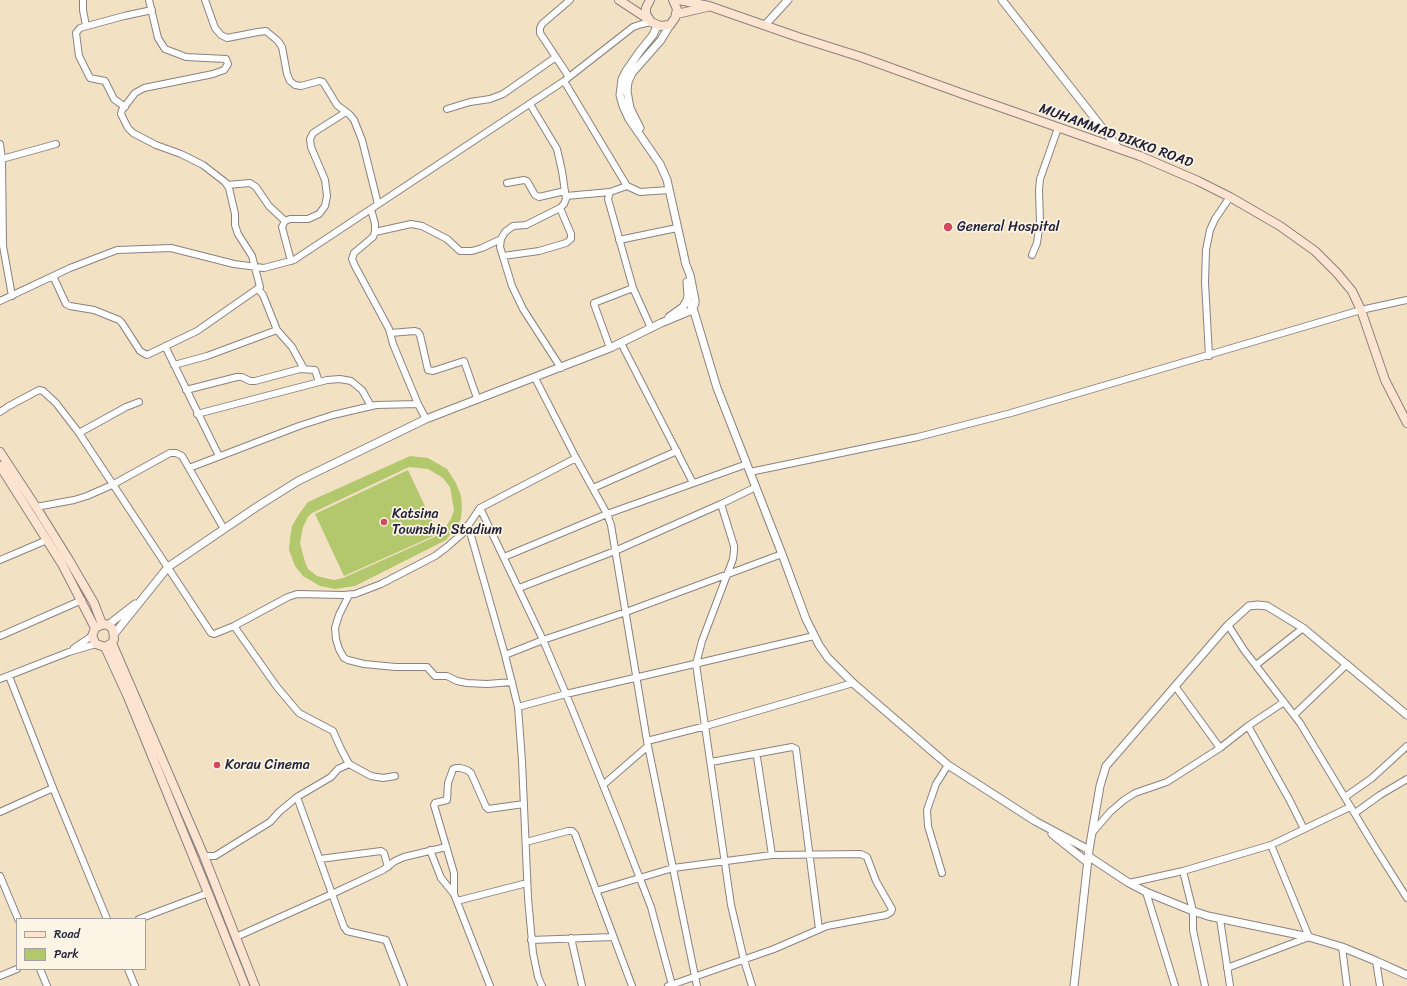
<!DOCTYPE html>
<html>
<head>
<meta charset="utf-8">
<style>
	body { margin:0 }
	#map { position:relative; width:1407px; height:986px; overflow:hidden; background:#f3e1c4; font-family:Sriracha,sans-serif }
	canvas { display:block }
	.legend { position:absolute; left:16px; top:918px; width:130px; height:52px; box-sizing:border-box; background:#fcf5e5; border:1px solid #a5a1a1; margin:0; padding:5px 7px; list-style:none; font-size:12px; color:#22223b }
	.legend li { display:flex; align-items:center; gap:8px; height:20px }
	.legend b { width:20px; border:1px solid #a5a1a1 }
</style>
</head>
<body>
<div id="map">
<canvas width="1407" height="986"></canvas>
<ul class="legend">
<li><b style="height:5px;background:#fde4d0"></b>Road</li>
<li><b style="height:11px;background:#b3c86c"></b>Park</li>
</ul>
</div>
<script>
const ctx = document.querySelector('canvas').getContext('2d');
ctx.lineJoin = 'round';
function fill(path, color) {
  ctx.fillStyle = color;
  ctx.fill(path, 'evenodd');
}
function shape(rows) {
  const path = new Path2D();
  for (const r of rows) {
    path.moveTo(r[0], r[1]);
    for (let i = 2; i < r.length; i += 2) path.lineTo(r[i], r[i + 1]);
  }
  return path;
}
function strokePath(path, color, width, dash) {
  ctx.strokeStyle = color;
  ctx.lineWidth = width;
  ctx.lineCap = dash ? 'butt' : 'round';
  ctx.setLineDash(dash || []);
  ctx.stroke(path);
}
function drawText(font, color, halo, rows, align = 'center') {
  ctx.font = font + ' Sriracha,sans-serif';
  ctx.lineWidth = 3.5;
  ctx.setLineDash([]);
  ctx.textBaseline = 'middle';
  ctx.strokeStyle = halo;
  ctx.fillStyle = color;
  for (const [text, x, y, turn = 0] of rows) {
    ctx.save();
    ctx.translate(x, y);
    ctx.rotate((+turn || 0) * Math.PI / 180);
    ctx.textAlign = isNaN(turn) ? turn : align;
    if (halo) ctx.strokeText(text, 0, 0);
    ctx.fillText(text, 0, 0);
    ctx.restore();
  }
}
fill(shape([
	[410,456,428,458,447,469,456,483,461,496,462,506,461,519,454,530,446,540,355,586,335,589,320,586,303,576,295,566,289,550,290,539,292,526,299,514,308,502],
	[409,467,428,469,443,478,450,487,454,510,451,519,441,534,343,578,334,580,325,578,317,576,308,569,305,562,300,543,303,527,308,517,312,513],
	[408,470,438,534,344,576,315,514]
]), '#b3c86c');
const minor = shape([
	[83,0,83,10,86,26],
	[205,0,215,28,221,35,227,38,258,32,266,31,278,41,282,47,287,74,290,81,295,85,301,86,319,81,323,82,337,105,350,115,354,120,362,140,378,204],
	[569,77,540,33,540,28,542,24,570,0],
	[564,81,627,186,640,192,669,190],
	[530,104,557,149,562,171,566,199,564,204,560,208,526,225,513,226,505,232,501,239,500,247,512,286,523,309,561,368],
	[125,107,114,99,105,81,90,78,79,56,76,33,80,28,124,16,152,10],
	[447,109,470,102,490,99,503,94,556,57],
	[0,144,2,159,3,246,12,296],
	[2,159,56,144],
	[507,183,524,180,527,181,535,195,539,197,565,191],
	[227,185,250,183,256,187,269,206,285,221],
	[610,192,608,199,633,288,651,328],
	[566,196,610,192,627,186],
	[371,209,375,224,375,232,373,237,354,253,352,259,355,266,389,329,393,344,418,404,426,419],
	[375,232,411,224,422,226,447,239,460,251,472,251,482,248,501,239],
	[619,240,677,228],
	[1032,255,1037,243,1040,222,1039,190,1040,179,1058,128],
	[503,256,539,251,566,243,571,239,571,234,560,208],
	[291,261,282,227,285,221,290,219,308,219,319,214,325,206,327,196,325,180,311,147,310,139,313,133,346,112],
	[53,276,66,304,70,306,94,310,119,320,122,323,140,351,147,355,197,331,260,287,252,256,238,234,235,225,235,214,229,188,225,182,203,165,181,154,156,145,133,133,128,128,121,114,122,110,135,93,144,88,213,74,224,70,228,64,226,59,186,57,165,49,158,38,149,0],
	[258,289,263,295,277,330,292,347,304,369],
	[0,301,70,268,117,250,171,248,234,264,264,268,294,260,564,81,633,27,642,24,651,22],
	[390,333,415,331,418,332,420,335,428,370,433,371,464,361,477,398],
	[621,343,693,483],
	[165,346,219,456],
	[610,348,594,304,594,303,633,288],
	[1209,356,1205,282,1206,250,1210,230,1215,219,1230,197],
	[174,365,207,356,277,330],
	[535,378,576,458,607,514,611,525,647,741,697,986],
	[186,390,237,377,242,377,250,381,255,381,300,369,315,370,319,382],
	[0,412,9,406,39,390,43,391,56,403,79,433,211,633,214,634,234,626,288,597,297,594,343,595,355,594,381,584,435,556,447,547,463,533,480,508],
	[197,414,327,380,340,379,351,381,362,390,371,406],
	[79,433,126,407,139,402],
	[576,458,480,508,543,640,566,694,618,822,651,907,672,985],
	[189,468,299,426,333,415,376,405,418,404],
	[750,472,918,437,1011,413,1361,310,1407,300],
	[593,488,677,451],
	[721,504,734,546,734,551,733,559,702,641,696,664,731,905,744,960,752,986],
	[36,507,74,500,87,496,112,485,170,453,176,453,182,456,224,529],
	[468,525,505,655,518,707,522,761,528,898,533,953,538,977,542,986],
	[504,557,607,514,747,464],
	[0,560,47,540],
	[519,588,615,551,721,504,756,487],
	[349,595,339,615,335,628,336,639,339,649,344,658,348,660,364,664,396,667,427,667,435,676,447,676,457,681,467,683,487,684,512,682],
	[1228,625,1244,650,1300,723,1376,849,1407,898],
	[234,626,277,687,299,713,333,731,341,749,349,764,371,776,383,778,395,776],
	[0,636,82,600],
	[74,648,92,636],
	[505,655,543,640,626,612,782,554],
	[1256,665,1303,628],
	[9,676,53,788,107,919],
	[0,679,69,652,96,644],
	[1175,686,1220,748],
	[518,707,566,694,814,636],
	[1294,715,1347,664],
	[1248,726,1289,799,1304,829],
	[647,741,706,726,853,683],
	[755,755,757,757,772,855],
	[711,762,792,747,796,749,819,929],
	[603,785,648,746],
	[297,797,344,927,347,931,351,932,386,940,404,986],
	[1345,797,1372,778,1407,746],
	[0,812,53,788],
	[1355,813,1380,795,1407,779],
	[1092,833,1110,812,1124,800,1135,793,1167,782,1220,748,1248,726,1284,702],
	[526,842,568,831,572,831,575,834,632,986],
	[430,850,441,878,454,894,490,986],
	[204,856,215,856,270,822,279,812,297,797,331,777,338,769,349,764],
	[320,859,381,851,384,853,388,867],
	[1183,871,1193,911,1193,930,1205,986],
	[942,873,928,826,927,810,936,784,948,765],
	[0,876,18,919],
	[1129,883,1183,871,1271,845,1350,807],
	[596,891,673,868,772,855,861,854,867,857,876,881,892,909,891,912,886,915,827,926,774,949,668,986],
	[1146,892,1175,986],
	[454,894,454,873,434,805,435,803,447,800,448,783,453,769,456,768,460,768,467,770,471,773,486,807,488,809,524,804],
	[457,901,527,883],
	[139,919,208,893],
	[1220,919,1230,986],
	[236,937,332,894,383,870,395,861,404,857,446,847],
	[571,938,582,986],
	[531,940,613,937],
	[1342,947,1347,986],
	[1376,961,1380,986],
	[1227,968,1309,937,1271,845],
	[40,969,47,986],
	[128,969,135,986],
	[0,976,17,969]
]);
const tertiary = shape([
	[1002,0,1118,148],
	[765,25,788,0],
	[657,26,653,35,640,51,626,71,622,79,620,95,623,106,629,119,660,164,667,180,686,265],
	[640,128,630,108,627,91,628,82,632,73,661,40,670,25],
	[687,300,693,308,717,388,782,554,806,619,819,645,828,658,853,683,948,765,1035,821,1089,850],
	[669,317,683,307,687,300,688,296,687,282],
	[108,625,135,604],
	[115,633,168,567,258,506,298,481,426,419,610,348,661,323,690,311,695,304,695,300,690,275,685,262],
	[1052,834,1087,862],
	[1088,856,1129,883,1146,892,1193,911,1208,916,1309,937,1342,947,1376,961,1407,975],
	[1074,986,1089,850,1100,786,1106,766,1228,625,1249,606,1258,605,1267,606,1303,628,1407,715]
]);
const secondary = shape([
	[619,0,648,19],
	[650,0,646,8,646,14,651,22,660,26,670,25,675,18,677,9,673,0],
	[679,0,709,6,798,37,861,57,963,94,1140,156,1198,181,1230,197,1280,226,1315,251,1337,273,1352,291,1361,310,1385,380,1407,423],
	[677,14,707,7],
	[0,452,36,507,69,560,94,603,102,624],
	[0,466,62,564,95,628],
	[112,643,105,647,96,644,92,636,95,628,99,626,105,624,111,627,113,630,114,639,112,643,204,856,255,986],
	[105,647,128,697,208,893,245,986]
]);
strokePath(minor, '#8a8280', 8);
strokePath(tertiary, '#8a8280', 9);
strokePath(secondary, '#8a8280', 10);
strokePath(minor, '#fff', 6);
strokePath(tertiary, '#fff', 7);
strokePath(secondary, '#fde4d0', 8);
for (const [x, y, r, color] of [
	[948,227,5,"#d1495b"],
	[384,522,4,"#d1495b"],
	[217,765,4,"#d1495b"]
]) {
  const dot = new Path2D();
  dot.arc(x, y, r, 0, 2 * Math.PI);
  ctx.fillStyle = color;
  ctx.fill(dot);
  strokePath(dot, '#fcf5e5', 1.5);
}
drawText('14px', '#22223b', '#fcf5e5', [
	["MUHAMMAD DIKKO ROAD",1116,136,20]
]);
drawText('14px', '#22223b', '#fcf5e5', [
	["General Hospital",957,227],
	["Katsina",392,514],
	["Township Stadium",392,530],
	["Korau Cinema",225,765]
], 'left');
</script>
</body>
</html>
